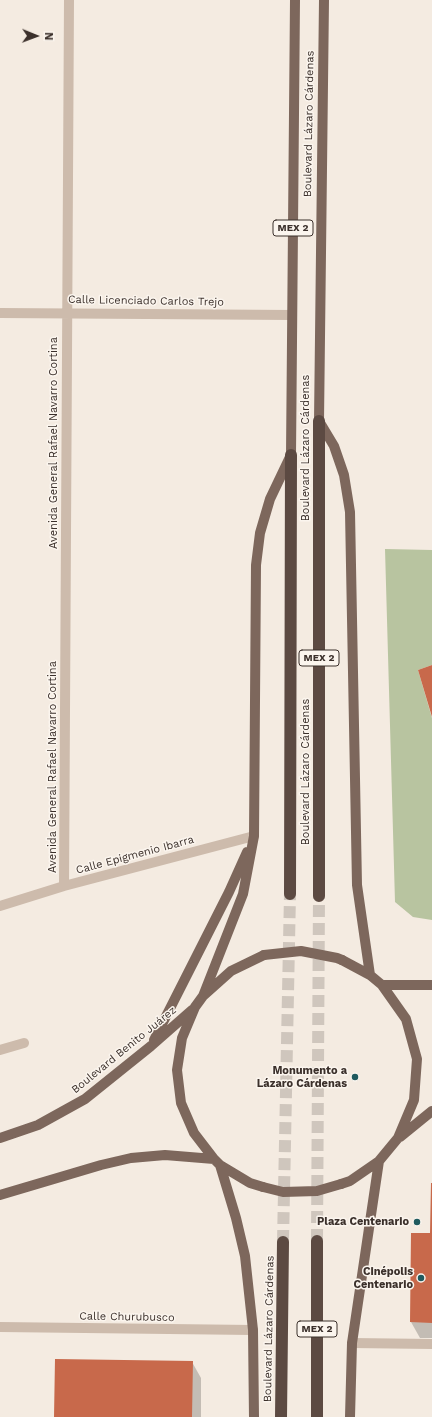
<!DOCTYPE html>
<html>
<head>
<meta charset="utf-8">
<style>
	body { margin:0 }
	#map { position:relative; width:432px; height:1417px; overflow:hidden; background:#f4ebe1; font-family:"Work Sans",sans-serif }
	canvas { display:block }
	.north { position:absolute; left:16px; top:16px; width:40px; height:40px; -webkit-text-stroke:3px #fbf5ee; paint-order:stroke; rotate:91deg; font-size:11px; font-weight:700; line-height:16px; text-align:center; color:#3b302b }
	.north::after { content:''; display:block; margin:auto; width:14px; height:18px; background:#3b302b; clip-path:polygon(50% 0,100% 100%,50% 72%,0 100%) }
</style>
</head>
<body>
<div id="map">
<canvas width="432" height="1417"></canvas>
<div class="north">N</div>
</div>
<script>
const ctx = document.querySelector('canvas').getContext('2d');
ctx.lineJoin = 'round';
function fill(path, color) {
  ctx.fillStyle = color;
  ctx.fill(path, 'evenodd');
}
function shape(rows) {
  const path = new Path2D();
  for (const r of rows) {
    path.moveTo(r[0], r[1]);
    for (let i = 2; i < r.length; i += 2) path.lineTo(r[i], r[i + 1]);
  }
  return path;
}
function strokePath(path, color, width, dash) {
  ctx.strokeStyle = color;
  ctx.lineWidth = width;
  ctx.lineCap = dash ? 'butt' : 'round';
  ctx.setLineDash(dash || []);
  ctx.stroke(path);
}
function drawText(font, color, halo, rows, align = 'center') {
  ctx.font = font + ' "Work Sans",sans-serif';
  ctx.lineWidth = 3;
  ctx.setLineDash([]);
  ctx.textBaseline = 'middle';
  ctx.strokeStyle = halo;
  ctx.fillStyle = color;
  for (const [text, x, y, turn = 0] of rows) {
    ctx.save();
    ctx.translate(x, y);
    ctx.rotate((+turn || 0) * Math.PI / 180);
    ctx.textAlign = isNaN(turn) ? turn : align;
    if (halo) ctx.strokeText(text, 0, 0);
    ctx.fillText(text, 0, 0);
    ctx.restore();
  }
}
fill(shape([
	[385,549,432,550,432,665,418,670,432,718,432,920,413,917,395,902]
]), '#b8c4a0');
fill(shape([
	[432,1183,432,1338,420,1338,411,1322,431,1234],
	[192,1362,201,1378,201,1417,55,1417]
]), '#0003');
fill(shape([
	[432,665,432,717,418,670],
	[431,1183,432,1183,432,1323,410,1322,411,1233,430,1233],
	[55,1359,193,1361,192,1417,54,1417]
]), '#c8694b');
strokePath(shape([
	[317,1241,319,896],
	[283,1242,290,894]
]), '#cfc6bd', 12, [12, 6]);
strokePath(shape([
	[0,1050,24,1043]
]), '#cdbbac', 10);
strokePath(shape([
	[0,313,292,315],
	[64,886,69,0],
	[0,906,64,886,254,836],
	[0,1327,253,1330],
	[352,1343,432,1344]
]), '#cdbbac', 10);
strokePath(shape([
	[324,0,319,421,334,446,344,475,350,512,357,885,370,975],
	[382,985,432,985],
	[203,996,243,894,254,836,256,565,260,533,270,499,291,455,295,0],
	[154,1040,229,892,247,852],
	[400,1137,432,1111],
	[0,1138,38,1125,85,1099,151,1046,192,1010],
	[220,1165,236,1218,245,1256,253,1330,254,1417],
	[341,1184,350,1181,379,1161,398,1138,414,1100,417,1059,406,1019,382,985,370,975,342,960],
	[263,1187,250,1183,220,1165,214,1159,194,1133,181,1103,177,1070,182,1038,195,1007,203,996,231,971,264,955],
	[0,1195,101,1165,131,1158,165,1155,214,1159],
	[350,1417,352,1343,379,1161]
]), '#7d675c', 10);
strokePath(shape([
	[319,421,319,896],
	[290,894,291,455],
	[281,1417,283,1242],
	[317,1417,317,1241]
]), '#5c4a42', 12);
strokePath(shape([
	[264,955,301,951,337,958,342,960],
	[263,1187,283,1192,317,1191,341,1184]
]), '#7d675c', 10);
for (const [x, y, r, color] of [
	[355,1077,4,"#1f5a5e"],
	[417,1222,4,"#1f5a5e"],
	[421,1278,4,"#1f5a5e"]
]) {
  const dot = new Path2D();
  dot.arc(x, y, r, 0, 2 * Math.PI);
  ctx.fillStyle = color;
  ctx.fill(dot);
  strokePath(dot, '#fbf5ee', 1.5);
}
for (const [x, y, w] of [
	[293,228,40],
	[319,658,40],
	[317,1329,40]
]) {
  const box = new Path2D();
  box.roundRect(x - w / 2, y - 8, w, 16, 3);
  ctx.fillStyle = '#fbf5ee';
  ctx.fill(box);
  strokePath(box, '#3b302b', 1);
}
drawText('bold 10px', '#3b302b', null, [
	["MEX 2",293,228],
	["MEX 2",319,658],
	["MEX 2",317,1329]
]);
drawText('11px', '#3b302b', '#fbf5ee', [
	["Boulevard Lázaro Cárdenas",309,124,-89],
	["Calle Licenciado Carlos Trejo",146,301,1],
	["Avenida General Rafael Navarro Cortina",54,443,-90],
	["Boulevard Lázaro Cárdenas",306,448,-90],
	["Avenida General Rafael Navarro Cortina",53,767,-90],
	["Boulevard Lázaro Cárdenas",306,772,-90],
	["Calle Epigmenio Ibarra",135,855,-15],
	["Boulevard Benito Juárez",124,1050,-39],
	["Calle Churubusco",127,1317,1],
	["Boulevard Lázaro Cárdenas",269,1329,-89]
]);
drawText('bold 11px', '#3b302b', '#fbf5ee', [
	["Monumento a",347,1071],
	["Lázaro Cárdenas",347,1084],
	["Plaza Centenario",409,1222],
	["Cinépolis",413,1272],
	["Centenario",413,1285]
], 'right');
</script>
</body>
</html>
